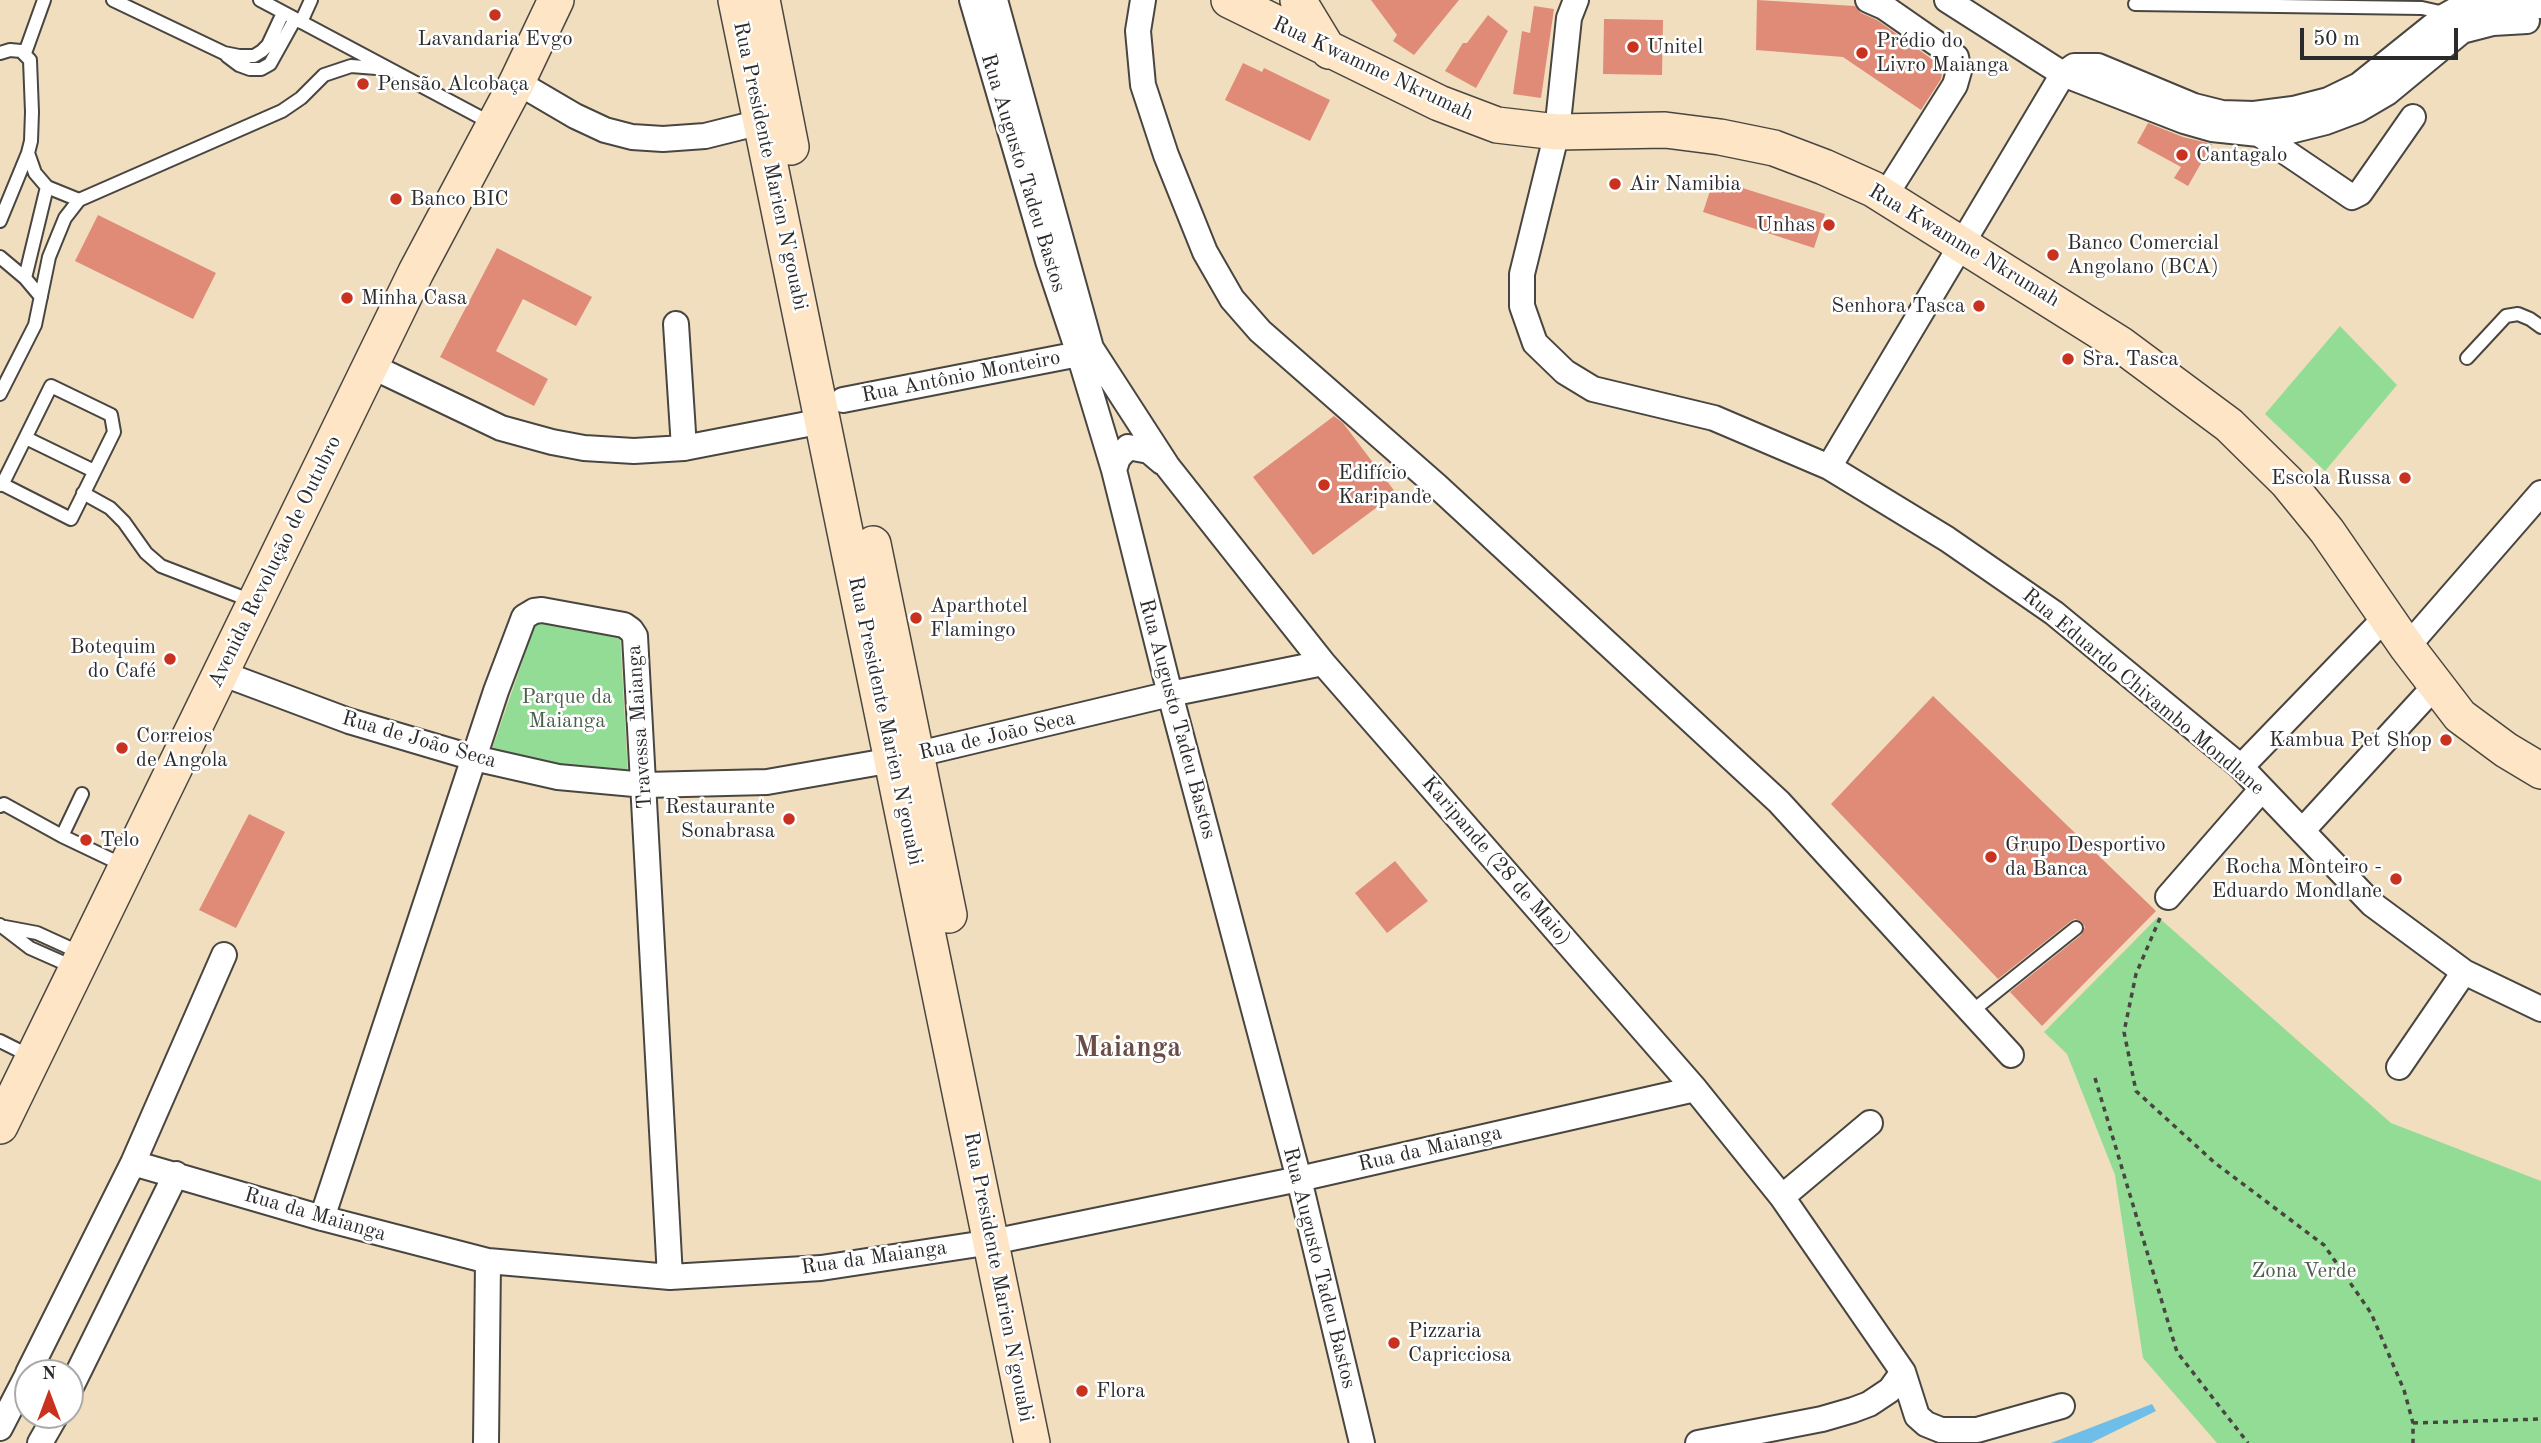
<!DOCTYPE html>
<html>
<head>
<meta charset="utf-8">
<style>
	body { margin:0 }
	#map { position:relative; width:2541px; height:1443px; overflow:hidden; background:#f1debf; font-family:"Old Standard TT",serif }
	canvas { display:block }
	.north { position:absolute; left:14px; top:1359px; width:70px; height:70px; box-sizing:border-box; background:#fff; border:2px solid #aaa; border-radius:50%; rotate:0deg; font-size:19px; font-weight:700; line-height:28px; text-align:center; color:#2b2b2b }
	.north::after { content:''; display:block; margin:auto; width:24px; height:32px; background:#c8321e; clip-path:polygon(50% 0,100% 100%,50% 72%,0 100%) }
	.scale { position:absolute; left:2300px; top:28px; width:158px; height:32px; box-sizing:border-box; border:4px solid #2b2b2b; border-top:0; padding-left:9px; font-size:21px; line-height:24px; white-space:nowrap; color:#2b2b2b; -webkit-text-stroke:5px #fff; paint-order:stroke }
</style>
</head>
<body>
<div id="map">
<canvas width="2541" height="1443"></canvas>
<div class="north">N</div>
<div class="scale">50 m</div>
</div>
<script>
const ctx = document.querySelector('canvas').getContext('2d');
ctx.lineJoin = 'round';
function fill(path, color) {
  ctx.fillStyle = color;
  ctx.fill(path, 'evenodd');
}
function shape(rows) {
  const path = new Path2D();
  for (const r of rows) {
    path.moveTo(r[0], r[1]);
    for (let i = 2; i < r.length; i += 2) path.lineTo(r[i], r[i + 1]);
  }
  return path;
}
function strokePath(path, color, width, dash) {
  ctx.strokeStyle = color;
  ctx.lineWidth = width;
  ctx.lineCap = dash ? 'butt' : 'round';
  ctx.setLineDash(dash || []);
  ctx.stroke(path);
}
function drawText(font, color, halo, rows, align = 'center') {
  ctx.font = font + ' "Old Standard TT",serif';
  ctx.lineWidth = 5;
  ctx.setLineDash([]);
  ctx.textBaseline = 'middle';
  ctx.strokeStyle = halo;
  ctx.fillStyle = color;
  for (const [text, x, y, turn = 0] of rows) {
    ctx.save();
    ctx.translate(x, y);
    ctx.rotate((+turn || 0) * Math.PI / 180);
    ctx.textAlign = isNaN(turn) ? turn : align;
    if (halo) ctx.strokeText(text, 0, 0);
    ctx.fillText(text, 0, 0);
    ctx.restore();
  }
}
fill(shape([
	[2340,326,2397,385,2325,471,2265,414],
	[537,619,620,633,628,775,559,766,491,752],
	[2158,917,2391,1123,2541,1181,2541,1443,2217,1443,2143,1358,2115,1175,2067,1054,2044,1032]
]), '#93dc96');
fill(shape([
	[2152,1404,2156,1411,2091,1443,2051,1443]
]), '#6ebee9');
fill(shape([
	[1371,0,1459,0,1414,55,1393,41,1397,35],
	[1757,0,1855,6,1861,13,1877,20,1943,67,1941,79,1921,110,1843,57,1756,50],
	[1534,6,1554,9,1541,98,1513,94,1522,31,1530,33],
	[1488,15,1508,31,1476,88,1445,71,1463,43,1467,43],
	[1604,19,1663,20,1662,75,1603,74],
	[1243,63,1262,72,1264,68,1330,100,1310,141,1225,100],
	[2148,123,2183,137,2212,144,2188,186,2174,178,2181,167,2137,143],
	[1714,179,1825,214,1814,248,1703,212],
	[98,215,216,273,193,319,75,261],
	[497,248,592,297,576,326,523,299,496,351,548,379,534,406,440,357],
	[1334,416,1343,423,1396,493,1313,555,1253,477],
	[1933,696,2156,911,2042,1026,2010,992,2081,935,2085,927,2082,922,2075,919,2071,921,1998,979,1831,804],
	[249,814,285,832,236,928,199,910],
	[1395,861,1428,901,1387,933,1355,893]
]), '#e08b77');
const lane = shape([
	[113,0,224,53,239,56,254,56,262,51,268,45,283,13],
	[260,0,491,123],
	[2135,4,2422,8,2449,14],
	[301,22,311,0],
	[0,53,10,50,21,51,30,60,32,112,31,141,28,153,35,173,47,187,79,200],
	[25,53,44,0],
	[227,56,239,65,250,69,261,69,270,64,295,19],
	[0,221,28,153],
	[0,257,25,278,41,297],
	[25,278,47,187],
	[2467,358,2506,316,2518,314,2530,319,2541,327],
	[0,394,35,325,49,257,65,218,79,200,282,111,301,98,324,75,351,66,389,69],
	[26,438,94,471],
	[0,483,71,519,114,432,111,415,51,386,2,485],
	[83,493,110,508,124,522,146,553,161,566,252,601],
	[0,806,4,804,62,836,125,866],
	[62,836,82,794],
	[0,925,30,948,73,967],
	[5,927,37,933,83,954],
	[1971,1012,2076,928],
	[0,1041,30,1056]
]);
const street = shape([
	[972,0,1048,261,1079,354,1114,470,1170,694,1299,1179,1362,1443],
	[995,0,1091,348,1168,467,1323,663,1695,1089,1782,1197,1903,1372,1917,1416,1926,1424,1941,1430,1977,1430,2062,1406],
	[1143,0,1138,31,1143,85,1166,155,1205,252,1232,299,1260,331,1437,486,1779,802,2011,1055],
	[1576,0,1569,18,1557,132,1522,274,1522,306,1535,343,1565,372,1593,389,1714,418,1829,467,1947,539,2054,613,2241,767,2372,904,2464,972,2541,1009],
	[1868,0,1884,7,1956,57,1959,71,1955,85,1885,196],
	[1947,0,2063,74,2184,121,2212,129,2259,134,2290,131,2326,122,2358,110,2387,93,2462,31,2493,23,2527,21],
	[517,82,575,116,605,130,632,137,663,139,705,136,761,122],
	[2259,134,2352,197,2360,193,2413,117],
	[676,324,684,448],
	[371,366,501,428,552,442,584,448,634,451,684,448,823,421],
	[843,400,1079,354],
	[1829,467,2063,74,2074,66,2098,66,2194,106,2222,113,2254,114,2293,109,2328,100,2359,85,2445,16,2459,8,2511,4,2541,6],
	[1114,470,1118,458,1128,447,1149,451,1162,462],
	[2407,647,2541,493],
	[221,673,349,721,474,758,558,777,645,785,767,782,893,760,1170,694,1323,663],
	[2241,767,2386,617],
	[2302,831,2435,686],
	[2168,897,2262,789],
	[2399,1067,2464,972],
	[133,1163,322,1218,488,1261,670,1277,821,1268,992,1242,1299,1179,1695,1089],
	[1782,1197,1870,1123],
	[322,1218,496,691,524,617,534,611,542,610,624,625,631,630,635,636,670,1277],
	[28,1373,133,1163,224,955],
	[70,1389,176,1174],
	[0,1428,28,1374],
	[40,1443,56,1415],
	[486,1443,488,1261],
	[1698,1443,1822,1419,1853,1410,1869,1404,1890,1390,1903,1372]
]);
const secondary = shape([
	[736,0,1032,1443],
	[762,0,791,147],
	[1229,0,1439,103,1497,125,1557,132,1665,130,1720,137,1774,148,1824,167,1873,189,2120,344,2229,425,2287,482,2327,531,2407,647,2460,716,2506,750,2541,771],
	[1298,0,1329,51],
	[873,544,949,915],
	[0,1126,416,272,517,82,556,0]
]);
strokePath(lane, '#494641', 16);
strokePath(street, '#494641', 28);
strokePath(secondary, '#494641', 38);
strokePath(shape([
	[2160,918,2136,974,2124,1032,2136,1091,2215,1163,2324,1245,2371,1313,2404,1390,2413,1423,2413,1443],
	[2095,1078,2177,1352,2248,1443],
	[2413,1423,2541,1419]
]), '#494641', 3.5, [5, 5]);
strokePath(lane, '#fff', 12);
strokePath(street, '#fff', 24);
strokePath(secondary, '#fde5c5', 35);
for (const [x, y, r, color] of [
	[495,15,7,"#c8321e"],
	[1633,47,7,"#c8321e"],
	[1862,53,7,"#c8321e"],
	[363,84,7,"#c8321e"],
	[2182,155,7,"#c8321e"],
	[1615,184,7,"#c8321e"],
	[396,199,7,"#c8321e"],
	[1829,225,7,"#c8321e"],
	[2053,255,7,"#c8321e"],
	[347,298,7,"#c8321e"],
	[1979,306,7,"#c8321e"],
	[2068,359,7,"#c8321e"],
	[2405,478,7,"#c8321e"],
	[1324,485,7,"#c8321e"],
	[916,618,7,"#c8321e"],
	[170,659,7,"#c8321e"],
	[2446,740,7,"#c8321e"],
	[122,748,7,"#c8321e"],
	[789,819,7,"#c8321e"],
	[86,840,7,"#c8321e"],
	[1991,857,7,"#c8321e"],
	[2396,879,7,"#c8321e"],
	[1394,1343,7,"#c8321e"],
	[1082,1391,7,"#c8321e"]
]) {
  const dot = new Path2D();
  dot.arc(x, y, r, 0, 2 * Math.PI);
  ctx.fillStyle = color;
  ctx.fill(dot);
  strokePath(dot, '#fff', 2.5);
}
drawText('21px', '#2b2b2b', '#fff', [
	["Lavandaria Evgo",495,39,"center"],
	["Prédio do",1876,41],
	["Livro Maianga",1876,65],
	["Unitel",1647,47],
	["Pensão Alcobaça",377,84],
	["Cantagalo",2196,155],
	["Air Namibia",1629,184],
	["Banco BIC",410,199],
	["Unhas",1815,225,"right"],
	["Banco Comercial",2067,243],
	["Angolano (BCA)",2067,267],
	["Minha Casa",361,298],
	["Senhora Tasca",1965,306,"right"],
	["Sra. Tasca",2082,359],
	["Edifício",1338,473],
	["Karipande",1338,497],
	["Escola Russa",2391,478,"right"],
	["Aparthotel",930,606],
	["Flamingo",930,630],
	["Botequim",156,647,"right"],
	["do Café",156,671,"right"],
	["Correios",136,736],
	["de Angola",136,760],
	["Kambua Pet Shop",2432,740,"right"],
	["Restaurante",775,807,"right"],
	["Sonabrasa",775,831,"right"],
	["Telo",100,840],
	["Grupo Desportivo",2005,845],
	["da Banca",2005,869],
	["Rocha Monteiro -",2382,867,"right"],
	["Eduardo Mondlane",2382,891,"right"],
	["Pizzaria",1408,1331],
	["Capricciosa",1408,1355],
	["Flora",1096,1391]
], 'left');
drawText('21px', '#2b2b2b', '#fff', [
	["Rua Kwamme Nkrumah",1373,69,25],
	["Rua Presidente Marien N'gouabi",770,166,78],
	["Rua Augusto Tadeu Bastos",1023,173,73],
	["Rua Kwamme Nkrumah",1964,246,31],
	["Rua Antônio Monteiro",961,377,-11],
	["Avenida Revolução de Outubro",275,562,-64],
	["Rua Eduardo Chivambo Mondlane",2143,692,40],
	["Rua Augusto Tadeu Bastos",1177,719,75],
	["Rua Presidente Marien N'gouabi",885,721,78],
	["Travessa Maianga",640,727,-94],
	["Rua de João Seca",997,736,-13],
	["Rua de João Seca",419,740,16],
	["Karipande (28 de Maio)",1496,861,49],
	["Rua da Maianga",1430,1149,-13],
	["Rua da Maianga",315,1215,16],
	["Rua da Maianga",874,1258,-8],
	["Rua Augusto Tadeu Bastos",1319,1268,76],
	["Rua Presidente Marien N'gouabi",998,1277,79]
]);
drawText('21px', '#4a604b', '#fff', [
	["Parque da",567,697],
	["Maianga",567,721],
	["Zona Verde",2304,1271]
]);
drawText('bold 28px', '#6a4d46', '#fff', [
	["Maianga",1128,1049]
]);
</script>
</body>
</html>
